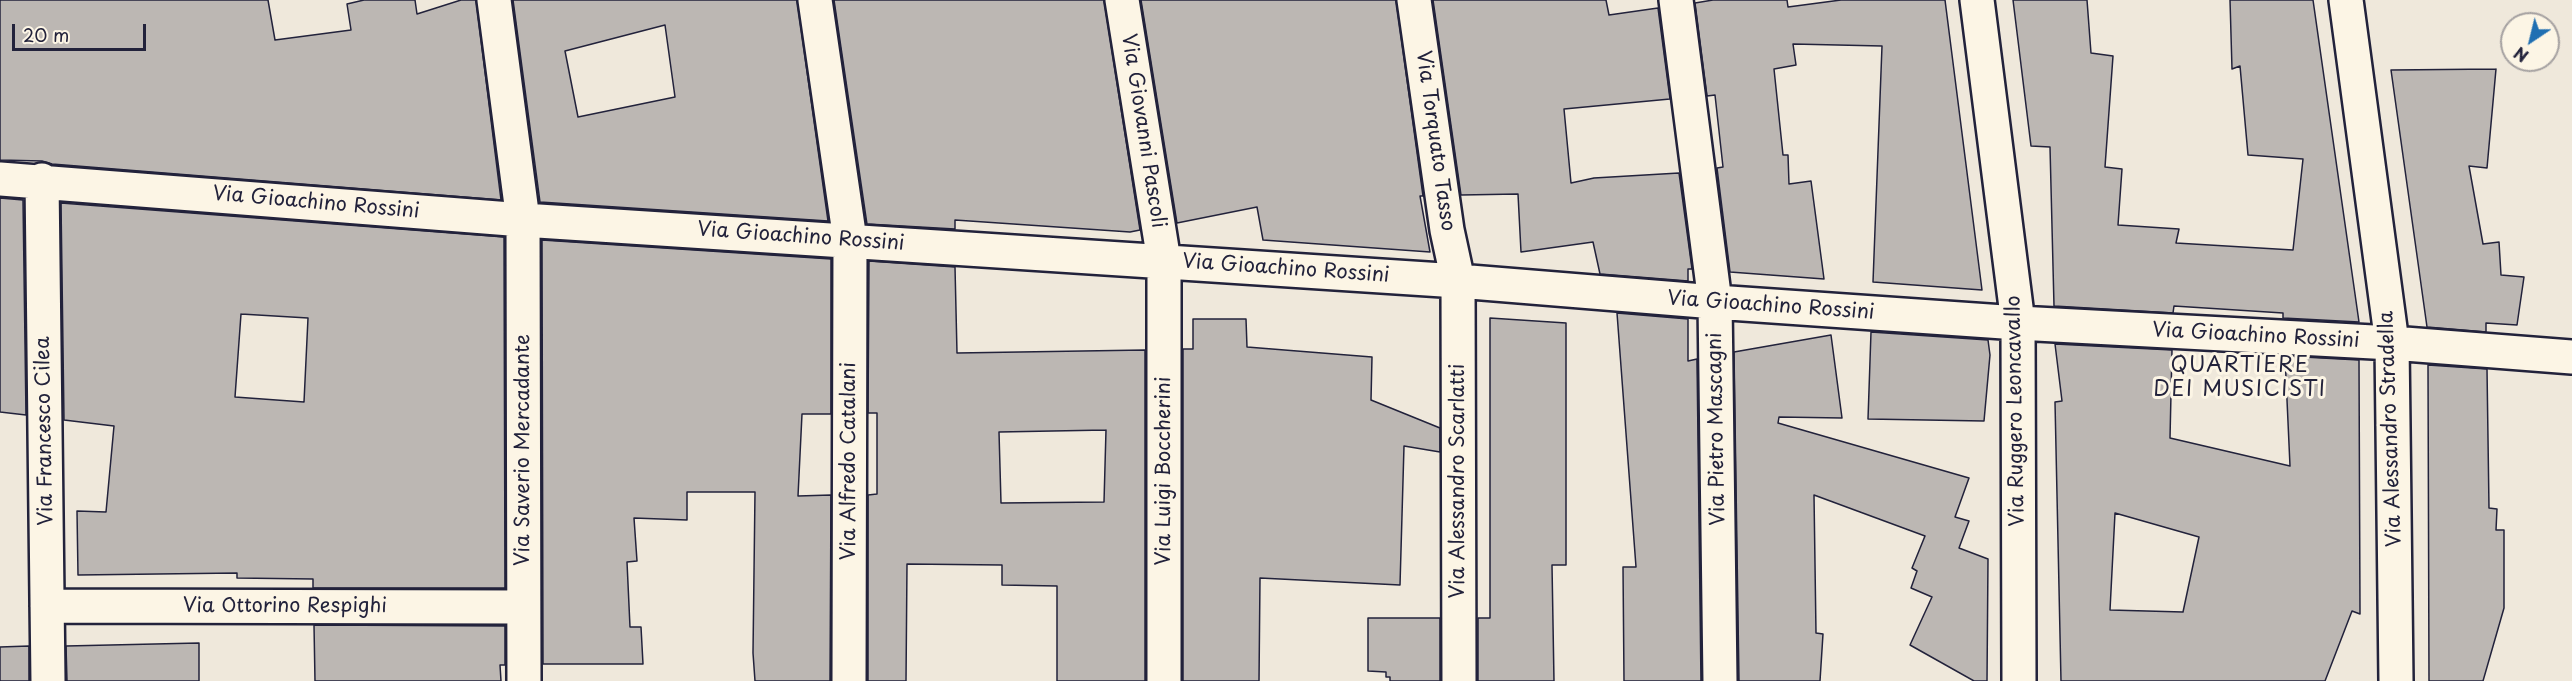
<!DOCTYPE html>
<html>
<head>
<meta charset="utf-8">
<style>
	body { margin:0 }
	#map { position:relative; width:2572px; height:681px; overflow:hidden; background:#efe8db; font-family:"Playpen Sans",sans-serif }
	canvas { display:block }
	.north { position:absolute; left:2500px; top:12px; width:60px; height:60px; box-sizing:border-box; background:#fcf5e5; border:2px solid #a5a1a1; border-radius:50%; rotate:215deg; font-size:16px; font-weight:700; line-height:24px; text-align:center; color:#22223b }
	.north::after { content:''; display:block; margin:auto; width:21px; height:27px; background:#1f6fb2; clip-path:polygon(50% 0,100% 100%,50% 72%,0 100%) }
	.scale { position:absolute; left:12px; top:24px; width:134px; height:27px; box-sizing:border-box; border:3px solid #22223b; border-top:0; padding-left:8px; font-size:18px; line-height:21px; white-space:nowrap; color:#22223b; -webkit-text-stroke:4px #fcf5e5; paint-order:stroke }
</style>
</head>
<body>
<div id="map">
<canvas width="2572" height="681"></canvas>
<div class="north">N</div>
<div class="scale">20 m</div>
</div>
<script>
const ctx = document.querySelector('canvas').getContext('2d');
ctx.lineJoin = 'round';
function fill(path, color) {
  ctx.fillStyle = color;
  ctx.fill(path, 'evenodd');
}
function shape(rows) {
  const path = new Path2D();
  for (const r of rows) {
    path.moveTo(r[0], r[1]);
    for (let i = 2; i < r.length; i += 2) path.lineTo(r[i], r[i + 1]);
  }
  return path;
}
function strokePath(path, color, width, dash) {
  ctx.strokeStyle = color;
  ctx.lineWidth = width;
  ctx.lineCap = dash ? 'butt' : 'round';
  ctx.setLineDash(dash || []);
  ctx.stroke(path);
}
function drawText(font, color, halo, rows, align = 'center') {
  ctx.font = font + ' "Playpen Sans",sans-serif';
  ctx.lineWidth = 6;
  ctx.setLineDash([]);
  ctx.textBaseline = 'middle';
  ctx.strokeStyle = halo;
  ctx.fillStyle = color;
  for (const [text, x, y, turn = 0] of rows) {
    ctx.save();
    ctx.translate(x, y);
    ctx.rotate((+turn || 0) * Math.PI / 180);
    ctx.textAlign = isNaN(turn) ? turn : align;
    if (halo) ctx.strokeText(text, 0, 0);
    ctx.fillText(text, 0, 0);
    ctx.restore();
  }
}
const building = shape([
	[0,0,268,0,275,40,351,30,347,4,364,0,415,0,417,14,461,0,476,0,501,200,52,164,42,161,0,160,0,0],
	[513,0,797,0,828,221,540,202,513,0],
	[665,25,675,97,578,117,565,51,665,25],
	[834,0,1104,0,1140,230,1130,232,955,220,955,229,867,224,834,0],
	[1141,0,1396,0,1423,196,1420,196,1430,252,1263,240,1257,207,1177,223,1141,0],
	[1433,0,1606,0,1609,15,1658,8,1670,99,1564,109,1571,183,1594,178,1679,173,1692,269,1688,269,1688,281,1600,274,1593,242,1521,252,1518,194,1461,195,1433,0],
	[1713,0,1787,0,1788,7,1841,0,1945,0,1982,290,1873,282,1882,46,1793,44,1796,65,1774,69,1783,155,1788,155,1789,184,1811,181,1824,279,1730,272,1717,168,1723,167,1715,95,1707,96,1695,3,1713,0],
	[2013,0,2087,0,2091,53,2113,56,2105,167,2122,169,2118,225,2179,229,2176,243,2293,250,2303,159,2248,155,2240,66,2232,69,2230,0,2313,0,2359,322,2283,318,2283,313,2174,306,2173,313,2054,306,2050,147,2031,146,2013,0],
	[2496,69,2487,168,2469,166,2483,244,2499,242,2501,275,2524,277,2517,325,2486,323,2486,332,2427,327,2391,70,2496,69],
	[0,198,23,200,26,415,0,412,0,198],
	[61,203,504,237,505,588,313,588,313,579,237,578,237,573,78,575,77,511,106,512,114,426,64,420,61,203],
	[241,314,308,318,304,402,235,397,241,314],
	[542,240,831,259,831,414,802,414,798,496,831,495,830,681,755,681,753,653,755,492,687,492,687,520,634,518,637,561,627,562,630,627,641,627,643,664,543,664,542,240],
	[869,261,955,267,957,353,1145,350,1145,681,1057,681,1057,586,1002,585,1002,565,907,564,906,681,868,681,868,495,877,494,877,413,868,413,869,261],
	[1106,430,1104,502,1001,503,999,432,1106,430],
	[1617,313,1688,319,1688,361,1697,359,1701,681,1624,681,1623,567,1636,567,1617,313],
	[1490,318,1566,323,1566,565,1552,565,1554,681,1478,681,1478,618,1490,618,1490,318],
	[1193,319,1246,319,1247,347,1372,357,1371,400,1440,428,1440,452,1404,446,1400,585,1260,578,1259,681,1183,681,1183,349,1193,349,1193,319],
	[1871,332,1988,340,1990,355,1984,421,1868,419,1871,332],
	[1831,335,1842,418,1779,417,1778,423,1969,478,1955,517,1969,521,1959,548,1988,559,1987,681,1974,681,1910,645,1932,597,1911,588,1917,571,1912,568,1925,536,1814,495,1816,633,1823,634,1820,681,1739,681,1734,352,1831,335],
	[2055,344,2172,350,2170,438,2290,466,2285,356,2359,360,2360,614,2352,611,2325,681,2061,681,2055,402,2062,401,2055,344],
	[2115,513,2199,537,2183,612,2110,610,2115,513],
	[2428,365,2487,369,2489,508,2497,509,2496,530,2504,530,2504,608,2483,681,2429,681,2428,365],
	[1368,618,1440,618,1440,681,1390,681,1390,677,1386,677,1386,672,1368,671,1368,618],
	[314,625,505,626,505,665,500,665,501,681,315,681,314,625],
	[199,643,199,681,67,681,66,646,199,643],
	[29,646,29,681,0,681,0,647,29,646]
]);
fill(building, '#bcb7b3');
strokePath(building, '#22223b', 1.5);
const minor = shape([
	[494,0,523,220,524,681],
	[815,0,850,240,849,681],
	[1122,0,1164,261,1164,681],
	[1414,0,1447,230,1458,281,1459,681],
	[1676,0,1715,302,1720,681],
	[1977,0,2018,323,2019,681],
	[2346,0,2392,343,2396,681],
	[0,179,523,220,1458,281,1715,302,2018,323,2392,343,2572,357],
	[42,180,48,681],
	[47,606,523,607]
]);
strokePath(minor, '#22223b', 38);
strokePath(minor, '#fcf5e5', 33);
drawText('20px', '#22223b', '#fcf5e5', [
	["Via Giovanni Pascoli",1143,131,81],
	["Via Torquato Tasso",1435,141,82],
	["Via Gioachino Rossini",316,203,5],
	["Via Gioachino Rossini",801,237,4],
	["Via Gioachino Rossini",1286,269,4],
	["Via Gioachino Rossini",1771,306,4],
	["Via Gioachino Rossini",2256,336,3],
	["Via Ruggero Leoncavallo",2016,411,-91],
	["Via Pietro Mascagni",1717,429,-91],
	["Via Alessandro Stradella",2391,429,-92],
	["Via Francesco Cilea",45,431,-91],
	["Via Saverio Mercadante",523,450,-90],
	["Via Alfredo Catalani",849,461,-90],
	["Via Luigi Boccherini",1164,471,-90],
	["Via Alessandro Scarlatti",1458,481,-90],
	["Via Ottorino Respighi",285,606]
]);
ctx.letterSpacing = '1.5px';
drawText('21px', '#22223b', '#fcf5e5', [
	["QUARTIERE",2240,366],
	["DEI MUSICISTI",2240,390]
]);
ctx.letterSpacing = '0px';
</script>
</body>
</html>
